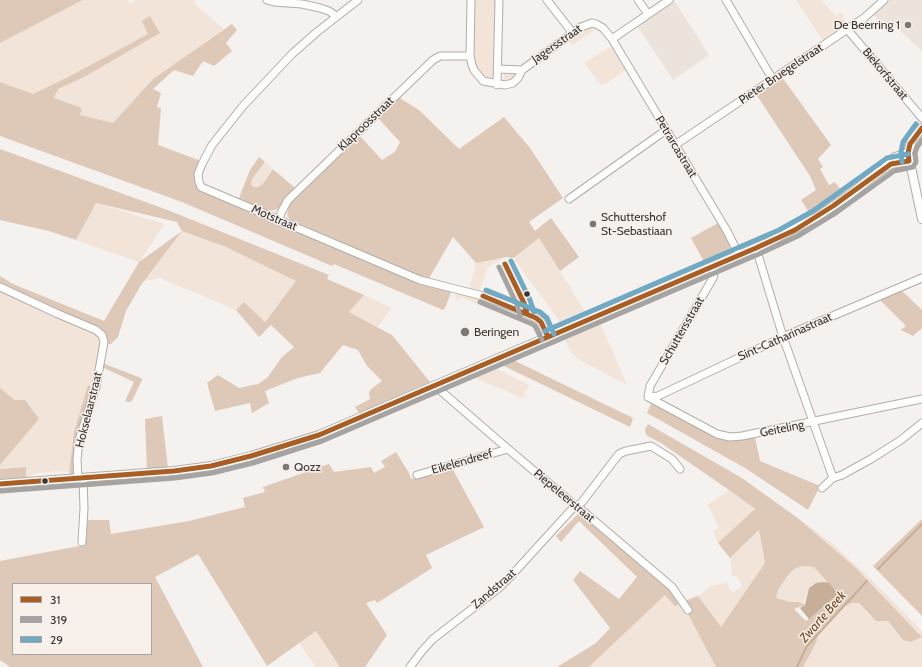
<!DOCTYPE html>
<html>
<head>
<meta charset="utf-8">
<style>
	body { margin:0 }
	#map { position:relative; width:922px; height:667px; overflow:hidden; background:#f4f1ee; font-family:Cabin,sans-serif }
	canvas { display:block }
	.legend { position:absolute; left:12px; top:583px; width:140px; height:72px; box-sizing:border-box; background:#f7f0eb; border:1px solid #aba5a1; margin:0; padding:5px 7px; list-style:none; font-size:12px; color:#383533 }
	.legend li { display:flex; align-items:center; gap:8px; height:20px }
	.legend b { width:20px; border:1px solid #aba5a1 }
</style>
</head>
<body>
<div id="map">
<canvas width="922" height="667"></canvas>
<ul class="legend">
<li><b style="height:5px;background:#a85e24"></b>31</li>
<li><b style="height:5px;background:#a5a4a3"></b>319</li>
<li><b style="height:5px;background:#70a9c4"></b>29</li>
</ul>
</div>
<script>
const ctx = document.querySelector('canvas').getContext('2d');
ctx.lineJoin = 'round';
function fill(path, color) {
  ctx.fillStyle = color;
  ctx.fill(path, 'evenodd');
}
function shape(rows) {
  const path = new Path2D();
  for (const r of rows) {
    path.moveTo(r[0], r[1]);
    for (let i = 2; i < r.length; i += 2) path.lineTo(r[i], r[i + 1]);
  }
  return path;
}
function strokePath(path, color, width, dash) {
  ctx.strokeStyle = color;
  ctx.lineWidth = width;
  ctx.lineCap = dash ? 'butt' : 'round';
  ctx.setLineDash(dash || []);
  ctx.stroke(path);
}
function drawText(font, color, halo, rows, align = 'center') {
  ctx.font = font + ' Cabin,sans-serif';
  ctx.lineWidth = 3;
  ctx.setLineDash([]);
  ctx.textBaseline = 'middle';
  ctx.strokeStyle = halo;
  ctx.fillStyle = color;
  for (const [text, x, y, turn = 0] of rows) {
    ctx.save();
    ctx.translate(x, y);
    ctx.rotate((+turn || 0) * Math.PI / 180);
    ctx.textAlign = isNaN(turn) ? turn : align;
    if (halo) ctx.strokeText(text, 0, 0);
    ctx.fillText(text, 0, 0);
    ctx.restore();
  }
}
fill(shape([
	[674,0,709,55,673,80,637,26],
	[888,0,922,0,922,51,890,21,884,26,872,14]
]), '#ebe3dc');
fill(shape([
	[83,0,127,0,131,4,137,0,196,0,193,3,224,29,153,79,113,123,79,115,82,108,54,98,58,89,148,34,70,76,33,94,0,82,0,43],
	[473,0,497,0,494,77,489,80,478,72,473,59],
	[796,0,821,0,836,16,841,12,844,17,842,18,845,22,845,28,824,42],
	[591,26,598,28,572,45,568,39,584,28],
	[612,46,626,70,602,86,584,63],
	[505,72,517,73,517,76,508,83,504,81,504,74],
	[265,162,273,169,263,184,258,187,253,187,251,184,252,179],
	[96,203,165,224,139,262,76,240],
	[182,231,226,247,297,281,264,322,244,302,236,310,160,278,144,281],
	[539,238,588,316,563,326,514,259],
	[506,257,488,267,479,292,469,289,476,263],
	[0,289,95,332,99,337,101,343,94,388,88,385,74,432,69,472,60,471,36,473,26,478,26,467,0,469,0,465,39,419,0,388],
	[458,294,484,300,496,305,496,307,494,306,492,311,461,297,459,301,456,299,456,295],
	[364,295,391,308,378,327,349,312],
	[599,320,627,385,578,359,570,351,563,335],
	[495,368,529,385,523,398,475,378],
	[729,490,755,510,718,543,713,531,719,528,708,505],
	[799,519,828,540,866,574,922,631,922,637,855,567],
	[759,530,765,563,721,628,698,596,713,585,727,583,732,593,743,586,736,576,732,576,730,558],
	[804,566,814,567,829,583,816,583,811,585,808,590,804,604,799,602,790,602,775,598,778,590,788,575,796,568],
	[665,595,682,603,716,667,589,667],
	[851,603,859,603,869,615,888,621,896,632,922,637,922,667,803,667,816,643,819,631,842,608],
	[316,631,340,667,316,667,299,643]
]), '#f2e4d9');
fill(shape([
	[0,0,83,0,0,43],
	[150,16,160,33,84,77,58,89,54,98,82,108,80,115,113,123,153,79,232,24,237,30,226,43,232,51,214,66,203,61,193,76,174,70,153,89,161,93,157,107,161,108,158,145,201,161,196,182,197,187,202,192,413,280,451,292,446,306,443,310,334,264,332,266,182,202,0,136,0,82,33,94,70,76,148,34,142,21],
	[782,77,831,145,818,159,823,167,820,169,829,185,835,182,843,193,810,214,801,200,816,190,810,176,756,94],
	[398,97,419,110,459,149,504,117,530,148,563,198,529,222,535,231,551,218,579,257,560,271,539,238,514,258,506,257,476,263,453,237,428,280,291,220,287,216,289,205,359,135,382,160,395,152,400,142,377,117],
	[0,149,170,211,329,275,327,279,364,295,349,312,392,335,430,382,359,413,355,407,370,399,369,393,371,389,382,381,367,366,358,350,343,345,320,373,298,378,265,391,269,403,252,413,250,403,215,411,207,383,218,375,239,388,258,384,267,378,282,357,294,347,271,325,259,337,236,310,244,302,265,322,296,281,226,247,182,231,141,285,126,311,118,337,111,344,106,344,105,337,56,311,0,284,0,276,13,284,104,321,139,262,182,231,177,222,96,203,76,240,49,231,0,220],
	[259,157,265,162,252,179,251,184,253,187,258,187,263,184,273,169,295,188,284,198,279,208,275,210,270,211,262,209,239,198,250,170],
	[718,223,729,241,730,245,729,252,727,256,706,265,691,238],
	[900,289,922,310,922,328,913,336,901,330,906,326,879,299],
	[511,359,633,418,630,427,500,364],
	[102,363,141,378,142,380,132,401,129,402,125,401,134,382,102,367],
	[88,385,94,388,74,475,71,474,69,472,74,432],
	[0,388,15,400,25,400,39,419,0,465],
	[651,404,682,417,715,437,727,441,755,437,760,461,820,486,808,510,745,468,647,413],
	[162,416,168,469,147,470,145,419],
	[648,424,742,478,799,519,855,567,922,637,910,642,903,640,888,621,876,621,859,603,851,603,842,608,819,631,816,643,803,667,716,667,682,603,675,606,665,595,589,667,557,667,596,643,610,628,573,580,580,571,619,599,637,577,579,521,561,542,556,536,580,512,667,584,682,602,698,596,721,627,765,563,759,530,730,558,718,543,755,509,729,490,661,443,646,435,645,429],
	[804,566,814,567,838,594,806,621,794,609,805,605,799,602,790,602,776,598,778,590,788,575,796,568],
	[396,452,409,473,411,479,452,468,484,527,426,555,432,568,377,603,375,600,366,603,387,635,365,667,340,667,316,631,267,666,198,554,155,577,203,667,10,667,0,660,0,561,79,546,85,543,88,520,109,520,111,534,189,521,245,507,243,498,265,492,263,487,329,464,334,472,371,467,374,473,385,467,381,461],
	[13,584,151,584,151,654,13,654],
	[26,467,26,478,0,479,0,469],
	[922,519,922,616,873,566]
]), '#dec9b8');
fill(shape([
	[823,582,829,583,838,594,809,619,800,608,805,605,809,588,816,583]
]), '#c7ae99');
strokePath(shape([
	[878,569,922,524],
	[797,667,807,646,867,581]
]), '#c7ae99', 2);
const minor = shape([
	[267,0,274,2,302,4,320,8,329,11,336,16],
	[358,0,317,32,292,54,243,106,212,145,202,164,198,174,199,182,201,187,420,280,483,296,512,307,536,318,541,322,548,337],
	[471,0,470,56,472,65,474,70,483,81,505,85,513,83,518,78,522,70],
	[547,0,572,32],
	[638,0,648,14],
	[726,0,773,80],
	[847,29,922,118],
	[612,39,669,0],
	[498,69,522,70,581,27,592,23,596,24,603,28,612,39,727,231,739,255],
	[497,85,499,0],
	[675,145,864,18,884,0],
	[569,199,666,130],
	[279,221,281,213,288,200,433,60,440,56,470,56],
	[756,248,783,337,833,478,842,475,871,459,901,440,922,423],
	[0,287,56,313,96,330,102,335,104,342,96,387,79,440,77,460,78,479],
	[434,385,508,449,571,502,574,506,577,506,672,587,688,610],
	[648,397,658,396,783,337,922,278],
	[648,397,717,434,730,437,742,436,922,399],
	[648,397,650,386,713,278,716,265],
	[417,475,508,449],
	[822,488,833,478],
	[577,506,582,502,619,454,626,451,651,446,672,459,680,469],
	[82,542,84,508,83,479],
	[410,667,422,651,433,639,499,588,511,576,572,509,574,506]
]);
const tertiary = shape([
	[922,128,912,140,908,153,922,219],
	[886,164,895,157,908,153],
	[0,484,174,471,211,466,251,456,319,435,767,243,817,217,848,196,880,171,891,164,909,161]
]);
strokePath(minor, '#b0aeab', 9);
strokePath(tertiary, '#b0aeab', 10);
strokePath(minor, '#fdfdfc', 7);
strokePath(tertiary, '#fdfdfc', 8);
strokePath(shape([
	[505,264,524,303,527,314],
	[483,296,536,318,541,322,548,337],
	[0,484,174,471,211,466,251,456,319,435,756,248,795,230,833,206,891,164,909,161,908,153,910,144,922,128]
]), '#a85e24', 5);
strokePath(shape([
	[499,267,517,305,520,316],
	[480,302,532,324,535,326,542,340],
	[1,491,175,478,212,473,253,463,322,441,759,254,798,236,837,212,894,171,913,167,916,162,915,153,917,147,922,140]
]), '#a5a4a3', 5);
strokePath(shape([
	[902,162,901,152,903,142,916,124],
	[511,261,530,300,534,312],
	[486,290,540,312,547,318,554,334],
	[545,331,779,230,813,211,887,158,908,154]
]), '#70a9c4', 5);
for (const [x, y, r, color] of [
	[908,25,4,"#7a7774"],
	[593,224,4,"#7a7774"],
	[527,294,3.5,"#383533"],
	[465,332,5,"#7a7774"],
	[286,467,4,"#7a7774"],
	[45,481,3.5,"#383533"]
]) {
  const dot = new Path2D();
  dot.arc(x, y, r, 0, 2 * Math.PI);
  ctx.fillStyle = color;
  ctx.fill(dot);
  strokePath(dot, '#f7f0eb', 1.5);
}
drawText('12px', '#383533', '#f7f0eb', [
	["De Beerring 1",900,25,"right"],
	["Schuttershof",601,217],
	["St-Sebastiaan",601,231],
	["Beringen",474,332],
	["Qozz",294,467]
], 'left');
drawText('12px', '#383533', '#f7f0eb', [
	["Jagersstraat",557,44,-35],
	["Pieter Bruegelstraat",781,74,-34],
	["Biekorfstraat",885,74,50],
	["Klaproosstraat",366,124,-44],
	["Petrarcastraat",676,147,59],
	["Motstraat",274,218,23],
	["Schuttersstraat",682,331,-60],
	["Sint-Catharinastraat",785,337,-24],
	["Hokselaarstraat",89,410,-76],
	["Geiteling",782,429,-11],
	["Eikelendreef",462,462,-16],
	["Piepeleerstraat",564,496,40],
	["Zandstraat",494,589,-41]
]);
drawText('italic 13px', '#7a4b1d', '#f7f0eb', [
	["Zwarte Beek",823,617,-49]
]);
</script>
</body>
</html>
